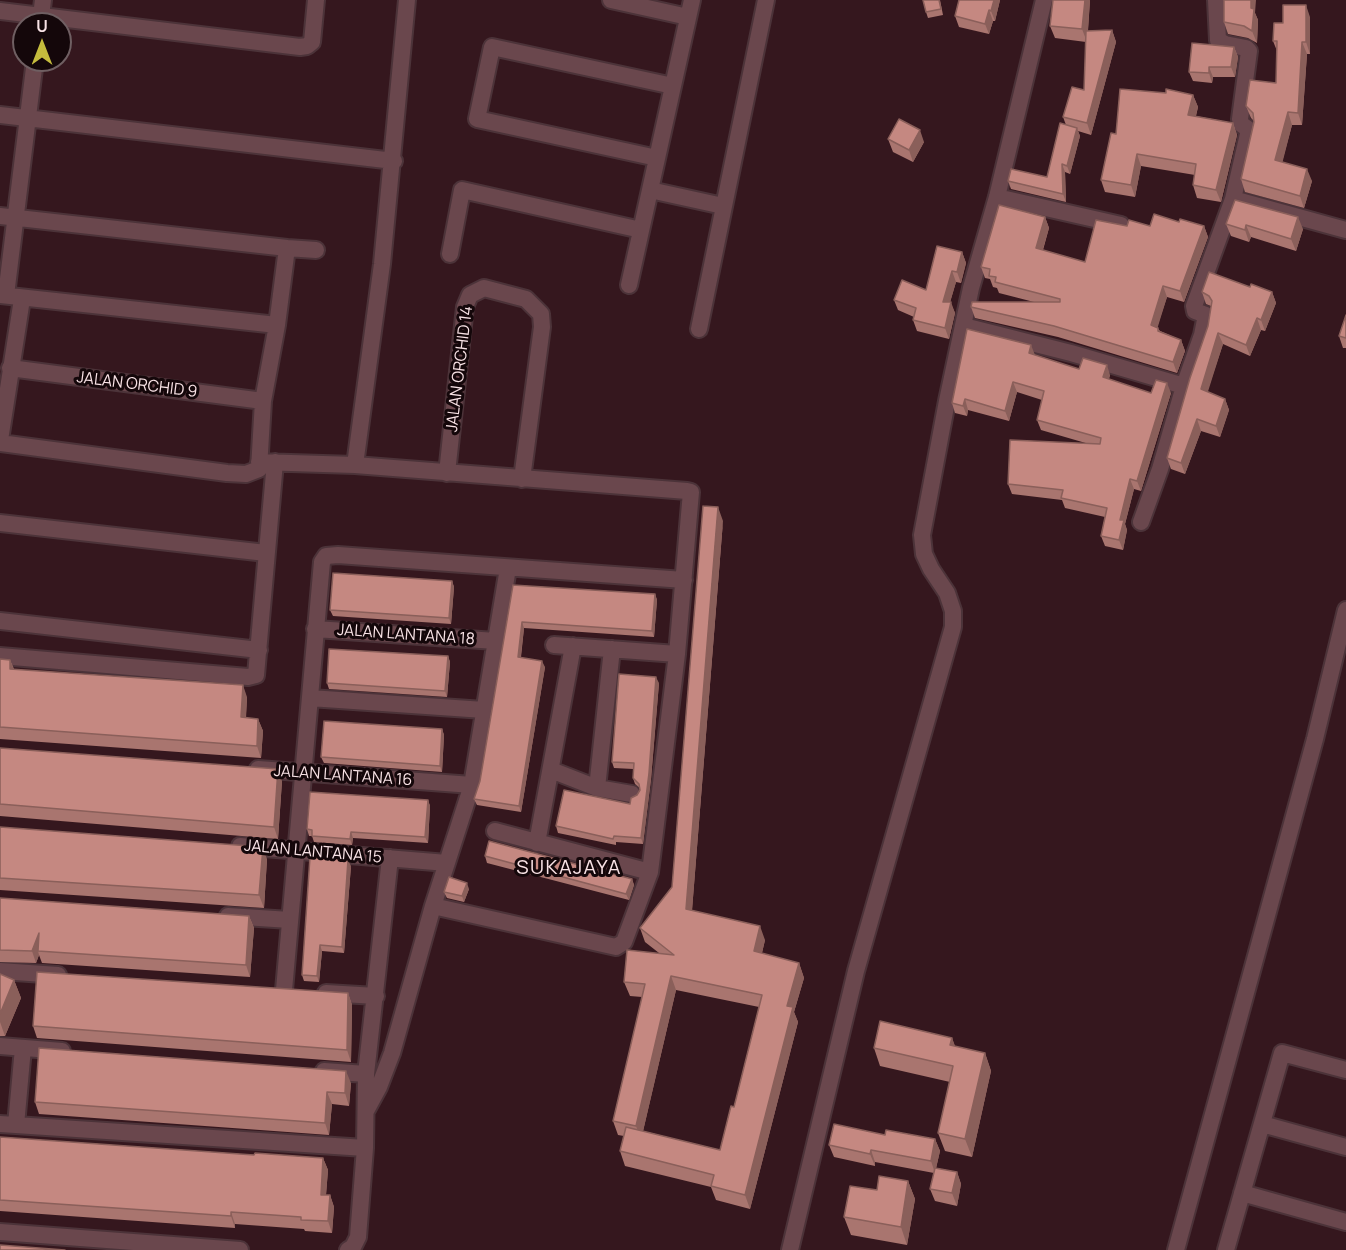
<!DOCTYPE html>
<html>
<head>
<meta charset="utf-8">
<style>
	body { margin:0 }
	#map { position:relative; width:1346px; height:1250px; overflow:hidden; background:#35171e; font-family:Manrope,sans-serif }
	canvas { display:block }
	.north { position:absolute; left:12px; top:12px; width:60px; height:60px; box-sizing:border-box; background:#14070a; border:2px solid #6f5f62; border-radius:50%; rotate:0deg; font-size:16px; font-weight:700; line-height:24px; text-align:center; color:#f8e2e5 }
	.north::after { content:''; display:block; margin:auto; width:21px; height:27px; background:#c5bc3d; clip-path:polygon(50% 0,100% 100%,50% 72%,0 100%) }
</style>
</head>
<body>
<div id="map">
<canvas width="1346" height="1250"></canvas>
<div class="north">U</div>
</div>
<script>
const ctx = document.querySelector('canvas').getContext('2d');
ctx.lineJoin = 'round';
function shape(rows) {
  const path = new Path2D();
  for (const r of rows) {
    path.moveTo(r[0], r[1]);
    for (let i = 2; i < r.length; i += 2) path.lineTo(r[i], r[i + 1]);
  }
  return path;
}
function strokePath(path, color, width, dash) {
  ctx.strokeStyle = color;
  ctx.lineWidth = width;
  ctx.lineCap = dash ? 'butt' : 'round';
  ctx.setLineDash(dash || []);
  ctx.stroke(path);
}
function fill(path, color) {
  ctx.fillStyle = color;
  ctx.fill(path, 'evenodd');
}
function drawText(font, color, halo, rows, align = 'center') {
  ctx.font = font + ' Manrope,sans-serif';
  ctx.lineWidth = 6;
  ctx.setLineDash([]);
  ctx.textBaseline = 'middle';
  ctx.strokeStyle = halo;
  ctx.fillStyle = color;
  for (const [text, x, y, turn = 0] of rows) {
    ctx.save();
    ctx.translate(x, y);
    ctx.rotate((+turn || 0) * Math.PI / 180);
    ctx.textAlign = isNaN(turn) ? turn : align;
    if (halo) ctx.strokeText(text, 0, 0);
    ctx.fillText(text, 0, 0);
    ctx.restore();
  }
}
const street = shape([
	[611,0,688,17],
	[0,11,300,47,307,46,312,42,316,0],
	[40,24,43,0],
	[0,115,394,161],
	[657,158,477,119,492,47,673,86],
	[650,190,723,206],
	[997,197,1121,225],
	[1233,199,1346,230],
	[0,216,287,248,277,325,263,401,259,469,246,474,227,473,0,443],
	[287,248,316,250],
	[450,254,462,190,641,230],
	[629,285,692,0],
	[0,295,277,325],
	[6,295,35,60],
	[964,326,1071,353,1184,386],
	[699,329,766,0],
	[10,368,263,401],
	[0,440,22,299],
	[259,462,355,465,687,491,691,492,677,654,650,872,624,942,616,947,433,906],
	[355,465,382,264,407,0],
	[447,473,465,307,470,295,484,288,526,299,541,314,542,327,522,479],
	[1141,522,1160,469,1184,386,1202,335,1206,315,1195,311,1194,306,1233,199,1248,134,1248,129,1241,124,1240,119,1249,51,1246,48,1225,44,1218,40,1216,0],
	[0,523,266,553],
	[0,621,259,650],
	[315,629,496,641],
	[554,645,677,654],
	[0,656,248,677,256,675,275,462],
	[310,698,484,710],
	[258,769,472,785],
	[551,770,597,788,632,794],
	[597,788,612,649],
	[495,831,650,872],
	[537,843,573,646],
	[240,846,447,863],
	[228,916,290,920],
	[0,971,58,975],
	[284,990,322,562,326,556,338,555,684,580],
	[326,993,376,996],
	[0,1046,62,1051],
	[324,1071,366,1074],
	[366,1111,379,1087,392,1053,433,906,472,785,508,568],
	[0,1124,365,1148],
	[1262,1124,1346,1147],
	[16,1125,23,1048],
	[1242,1193,1346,1222],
	[0,1232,240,1250],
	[348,1250,353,1247,358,1237,365,1148,366,1074,390,858],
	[790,1250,856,971,953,627,953,611,947,593,931,569,924,554,922,535,947,401,971,288,997,197,1044,0],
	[1176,1250,1315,739,1346,610],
	[1226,1250,1282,1053,1346,1070]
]);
strokePath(street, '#4c3339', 20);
strokePath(street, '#6a474d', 16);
fill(shape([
	[940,0,943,15,928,18,926,12],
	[959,0,1000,0,995,21,993,21,989,34,959,27,955,16],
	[1090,0,1088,31,1112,30,1116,42,1091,135,1078,131,1080,136,1070,174,1065,172,1066,202,1011,189,1008,181,1047,177,1066,125,1063,117,1084,90,1086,42,1055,38,1050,26],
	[1255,13,1258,20,1257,43,1248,38,1228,34,1224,22],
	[1310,17,1310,54,1307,54,1302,125,1292,125,1282,162,1312,181,1304,208,1245,192,1241,179,1254,121,1251,118,1246,106,1276,83,1277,51,1273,41,1283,23],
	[1234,47,1238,57,1235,77,1213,77,1212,83,1193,81,1189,72],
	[1193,95,1198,107,1196,116,1233,123,1237,135,1221,202,1197,198,1193,185,1195,175,1141,166,1135,197,1105,192,1101,180,1116,134],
	[888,139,924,142,913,162,893,152],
	[1045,217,1049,228,1043,250,1085,262,1127,226,1150,226,1179,222,1204,226,1208,237,1184,302,1167,297,1157,327,1160,331,1181,340,1185,351,1177,373,1058,337,975,318,971,307,1034,302,999,293,997,288,993,287,990,279,985,278,981,267],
	[1226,224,1303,229,1296,251,1251,237,1249,242,1231,236],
	[962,252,966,263,961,283,956,282,950,302,955,313,949,339,917,331,913,320,914,317,898,310,894,300,926,290],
	[1250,287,1272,292,1276,303,1265,331,1261,330,1250,356,1223,344,1207,392,1225,399,1229,410,1220,437,1201,431,1185,474,1171,469,1167,458,1208,326,1211,306,1206,304,1202,292],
	[1346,315,1346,348,1343,348,1339,336],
	[1035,355,1079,369,1110,375,1109,379,1151,393,1171,393,1141,491,1134,489,1125,524,1127,530,1123,550,1105,546,1101,536,1105,517,1065,508,1062,500,1012,494,1008,484,1089,444,1041,430,1037,420,1042,400,1017,392,1009,421,968,410,967,416,955,413,952,403],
	[723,521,692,910,765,940,762,953,799,963,804,978,794,1012,798,1022,750,1209,716,1200,711,1187,625,1166,620,1151,624,1136,618,1135,613,1121,642,997,630,996,624,982,659,953,645,942,640,928,672,887],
	[676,990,759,1007,734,1107,720,1150,643,1131],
	[452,581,454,587,451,624,333,616,330,610],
	[513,585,655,594,657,600,654,637,524,628,521,657,545,667,521,812,477,805,474,799,480,781],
	[448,656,450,662,447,697,329,689,327,683],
	[0,659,10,660,14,669,247,697,246,718,258,719,263,731,261,758,0,739],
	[659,683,651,779,643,844,616,842,616,845,558,833,556,826,630,804,637,795,640,790,640,788,635,784,633,778,633,769,614,768,612,762],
	[442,729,444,735,442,772,324,763,321,757],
	[0,748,282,781,278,839,0,816],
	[428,800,430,806,428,843,353,838,352,845,314,842,312,836,309,836,307,829],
	[0,827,267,859,264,908,0,890],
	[485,856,632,879,634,885,629,900,487,863],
	[351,866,344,953,322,951,319,982,304,981,302,975],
	[469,889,464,902,447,898,444,892],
	[0,898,249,916,254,928,250,977,42,963,39,955,36,963,0,962],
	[0,974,14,980,21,998,5,1036,0,1036],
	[348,993,352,1005,351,1062,37,1038,33,1026],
	[952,1038,955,1047,985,1053,991,1071,972,1157,945,1151,938,1133,950,1082,880,1066,874,1048],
	[351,1083,349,1106,332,1104,329,1135,39,1114,35,1102],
	[885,1135,935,1139,940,1151,936,1168,957,1172,961,1184,957,1206,935,1201,930,1189,934,1173,875,1162,875,1166,834,1157,829,1145],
	[0,1137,254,1155,323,1158,328,1170,326,1195,330,1195,334,1207,332,1233,305,1231,304,1229,235,1224,235,1228,0,1211],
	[908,1181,915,1199,907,1245,851,1235,844,1217,877,1190]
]), '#a9756f');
fill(shape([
	[994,0,1000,0,995,21,991,11],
	[1085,0,1090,0,1087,42,1082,29],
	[1251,0,1256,0,1255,13,1258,20,1257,43,1252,31,1251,8],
	[1306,5,1310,17,1310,54,1306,42],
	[989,10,993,21,989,34,985,24],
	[1112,30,1116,42,1091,135,1087,123],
	[1302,42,1307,54,1302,125,1298,113],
	[1234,47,1238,57,1235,77,1231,67],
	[1209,67,1213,77,1212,83,1209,73],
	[1193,95,1198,107,1193,127,1188,115],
	[1288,112,1292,125,1280,172,1275,160],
	[1233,123,1237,135,1221,202,1216,190],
	[1077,128,1080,136,1070,174,1067,166],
	[920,130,924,142,913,162,909,150],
	[1137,154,1141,166,1135,197,1131,185],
	[1062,164,1065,172,1066,202,1063,194],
	[1307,169,1312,181,1304,208,1300,196],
	[1045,217,1049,228,1040,259,1036,248],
	[1298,217,1303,229,1296,251,1291,239],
	[1246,225,1251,237,1249,242,1245,230],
	[1204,226,1208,237,1184,302,1180,291],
	[962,252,966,263,961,283,957,272],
	[952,271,956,282,947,313,943,302],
	[1163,286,1167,297,1155,336,1151,325],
	[1272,292,1276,303,1265,331,1261,320],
	[951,302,955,313,949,339,945,328],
	[1257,318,1261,330,1250,356,1246,345],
	[1218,333,1223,344,1205,401,1201,389],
	[1181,340,1185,351,1177,373,1173,362],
	[1031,345,1035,355,1029,353],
	[1107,365,1110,375,1106,387,1103,377],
	[1013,382,1017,392,1009,421,1005,411],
	[1167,383,1171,393,1141,491,1137,481],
	[965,399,968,410,967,416,963,406],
	[1225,399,1229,410,1220,437,1216,426],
	[1197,419,1201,431,1185,474,1181,463],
	[1130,479,1134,489,1125,524,1127,530,1123,550,1119,540,1120,520],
	[718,507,723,521,691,923,686,909],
	[452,581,454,587,451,624,449,618],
	[655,594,657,600,654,637,652,631],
	[522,622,524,628,520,663,518,657],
	[448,656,450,662,447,697,445,691],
	[10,660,15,672,10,669],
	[542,661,545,667,521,812,519,806],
	[656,677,659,683,651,779,643,844,641,838],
	[243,685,247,697,245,730,241,717],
	[258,719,263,731,261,758,257,746],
	[442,729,444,735,442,772,440,766],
	[278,769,282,781,278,839,274,827],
	[428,800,430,806,428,843,425,837],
	[351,832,353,838,352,845,350,839],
	[263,847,267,859,264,908,259,895],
	[348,860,351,866,344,953,342,947],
	[632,879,634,885,629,900,626,894],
	[467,883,469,889,464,902,462,896],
	[249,916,254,928,250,977,246,965],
	[760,926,765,940,759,965,754,951],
	[39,933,38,951,39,955,36,963,32,951],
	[320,945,322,951,319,982,317,976],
	[799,963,804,978,794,1012,798,1022,750,1209,745,1195,787,1006],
	[671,976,676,990,641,1140,636,1126],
	[14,980,21,998,5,1036,0,1022,0,1014],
	[348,993,352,1005,351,1062,347,1050],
	[952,1038,959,1056,950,1045],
	[985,1053,991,1071,972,1157,965,1139],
	[346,1071,351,1083,349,1106,345,1093],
	[327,1092,332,1104,329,1135,325,1123],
	[935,1139,940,1151,935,1173,931,1161],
	[871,1150,875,1162,875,1166,870,1154],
	[323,1158,328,1170,325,1207,321,1195],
	[957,1172,961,1184,957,1206,952,1193],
	[908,1181,915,1199,907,1245,901,1227],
	[330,1195,334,1207,332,1233,328,1221],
	[231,1212,235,1224,235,1228,231,1216]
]), '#8a5f5a');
const building = shape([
	[923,0,939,0,941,9,926,12,923,0],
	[959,0,994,0,991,11,989,10,985,24,955,16,959,0],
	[1053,0,1085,0,1082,29,1050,26,1053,0],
	[1224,0,1251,0,1251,8,1254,9,1252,31,1244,26,1224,22,1224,0],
	[1283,5,1306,5,1306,42,1302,42,1298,113,1288,112,1275,160,1307,169,1300,196,1241,179,1254,122,1253,113,1246,106,1250,80,1276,83,1277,41,1273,41,1274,23,1283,23,1283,5],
	[1112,30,1087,123,1063,117,1072,87,1084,90,1086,31,1112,30],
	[1192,43,1234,47,1231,67,1209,67,1209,73,1189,72,1192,43],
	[1120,89,1166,93,1166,89,1193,95,1188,115,1233,123,1216,190,1193,185,1196,164,1137,154,1131,185,1101,180,1111,133,1116,134,1120,89],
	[899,119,920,130,909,150,888,139,899,119],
	[1060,123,1077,128,1067,166,1062,164,1063,194,1008,181,1011,169,1047,177,1060,123],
	[1235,200,1298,217,1291,239,1246,225,1245,230,1226,224,1235,200],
	[999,205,1045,217,1036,248,1085,262,1096,220,1127,226,1129,220,1150,226,1154,214,1179,222,1180,219,1204,226,1180,291,1163,286,1151,325,1158,328,1158,331,1181,340,1173,362,1054,326,971,307,972,302,1060,302,1060,299,995,282,996,277,989,276,990,269,981,267,999,205],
	[937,246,962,252,957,272,952,271,943,302,951,302,945,328,913,320,916,308,894,300,902,280,926,290,937,246],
	[1209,272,1250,287,1251,284,1272,292,1261,320,1257,318,1246,345,1218,333,1201,389,1225,399,1216,426,1197,419,1181,463,1167,458,1190,378,1208,326,1212,301,1209,296,1202,292,1209,272],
	[1346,315,1346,338,1339,336,1346,315],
	[967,329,1031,345,1029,353,1079,369,1083,358,1107,365,1103,377,1151,393,1156,380,1167,383,1137,481,1130,479,1120,520,1124,520,1119,540,1101,536,1107,508,1061,498,1063,490,1008,484,1010,440,1100,444,1101,438,1037,420,1044,391,1013,382,1005,411,965,399,963,406,952,403,967,329],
	[703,506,718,507,686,909,760,926,754,951,799,963,787,1006,793,1007,745,1195,711,1186,714,1175,620,1151,626,1127,720,1150,731,1106,734,1107,762,995,671,976,636,1126,613,1121,645,984,624,982,627,950,674,955,640,928,672,887,703,506],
	[333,573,452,581,449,618,330,610,333,573],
	[513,585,655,594,652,631,522,622,518,657,542,661,519,806,474,799,480,781,513,585],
	[329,649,448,656,445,691,327,683,329,649],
	[0,659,10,660,10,669,243,685,241,717,258,719,257,746,0,727,0,659],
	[619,674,656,677,649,773,641,838,614,836,613,839,556,826,564,790,630,804,631,798,637,795,640,790,639,784,633,778,634,763,612,762,619,674],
	[324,721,442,729,440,766,321,757,324,721],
	[0,748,278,769,274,827,0,804,0,748],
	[310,792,428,800,425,837,351,832,350,839,312,836,312,830,307,829,310,792],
	[0,827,263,847,259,895,0,878,0,827],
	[489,841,632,879,626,894,485,856,489,841],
	[310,857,348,860,342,947,320,945,317,976,302,975,310,857],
	[449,877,467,883,462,896,444,892,449,877],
	[0,898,249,916,246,965,38,951,39,933,32,951,0,950,0,898],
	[37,972,348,993,347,1050,33,1026,37,972],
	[0,974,14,980,0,1014,0,974],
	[880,1021,952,1038,950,1045,985,1053,965,1139,938,1133,953,1066,874,1048,880,1021],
	[39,1048,346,1071,345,1093,327,1092,325,1123,35,1102,39,1048],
	[834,1124,885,1135,886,1130,935,1139,931,1161,871,1150,870,1154,829,1145,834,1124],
	[0,1137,254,1155,255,1153,323,1158,321,1195,330,1195,328,1221,301,1220,301,1217,231,1212,231,1216,0,1200,0,1137],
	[935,1168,957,1172,952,1193,930,1189,935,1168],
	[879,1176,908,1181,901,1227,844,1217,850,1186,877,1190,879,1176],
	[0,1245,65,1250,0,1250,0,1245]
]);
fill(building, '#c58881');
strokePath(building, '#8a5f5a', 1.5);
drawText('16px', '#f8e2e5', '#14070a', [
	["JALAN ORCHID 14",460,369,-83],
	["JALAN ORCHID 9",137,385,7],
	["JALAN LANTANA 18",406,635,4],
	["JALAN LANTANA 16",343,776,4],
	["JALAN LANTANA 15",313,852,5]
]);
ctx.letterSpacing = '1.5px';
drawText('20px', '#f8e2e5', '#14070a', [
	["SUKAJAYA",569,868]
]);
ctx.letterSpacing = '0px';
</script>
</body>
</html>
